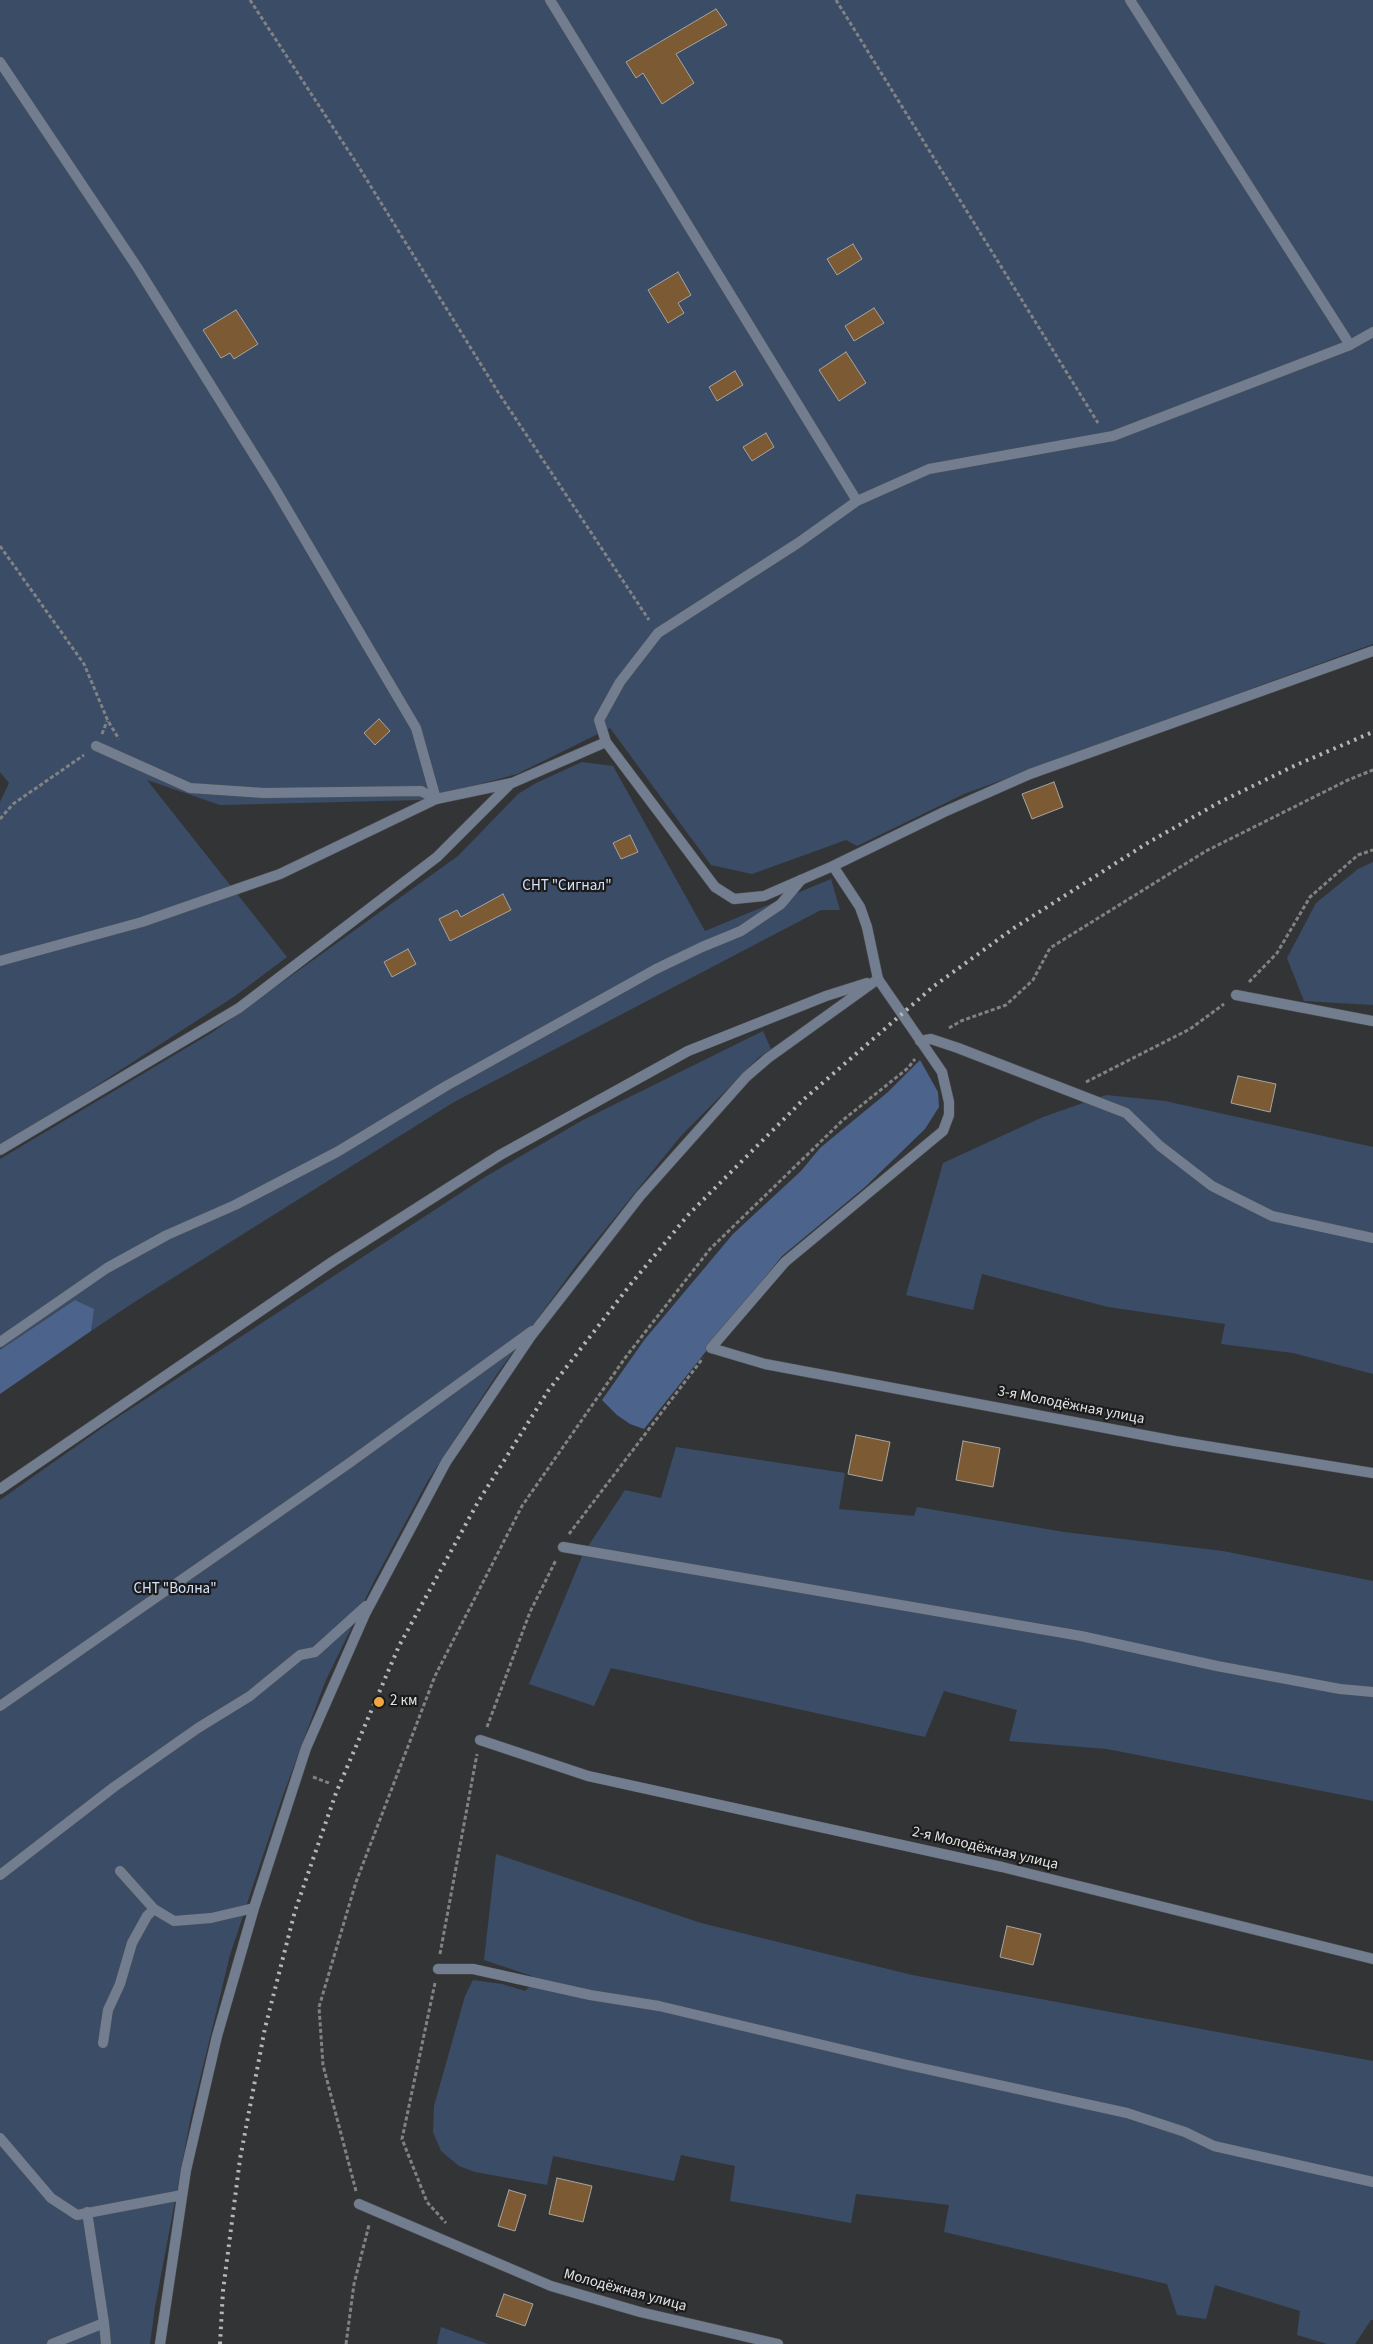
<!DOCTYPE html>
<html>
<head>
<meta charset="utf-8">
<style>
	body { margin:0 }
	canvas { display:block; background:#333436 }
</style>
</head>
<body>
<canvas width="1373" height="2344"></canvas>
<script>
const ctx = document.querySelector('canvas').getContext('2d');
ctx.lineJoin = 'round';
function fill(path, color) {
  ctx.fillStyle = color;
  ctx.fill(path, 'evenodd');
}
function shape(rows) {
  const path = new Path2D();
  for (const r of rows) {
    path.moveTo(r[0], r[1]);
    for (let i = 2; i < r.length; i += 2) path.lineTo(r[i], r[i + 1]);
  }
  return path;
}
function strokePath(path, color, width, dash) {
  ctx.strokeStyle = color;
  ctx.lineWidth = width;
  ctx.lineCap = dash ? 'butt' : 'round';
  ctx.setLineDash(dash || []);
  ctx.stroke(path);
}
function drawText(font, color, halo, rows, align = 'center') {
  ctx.font = font + ' "Source Sans 3",sans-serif';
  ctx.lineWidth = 4.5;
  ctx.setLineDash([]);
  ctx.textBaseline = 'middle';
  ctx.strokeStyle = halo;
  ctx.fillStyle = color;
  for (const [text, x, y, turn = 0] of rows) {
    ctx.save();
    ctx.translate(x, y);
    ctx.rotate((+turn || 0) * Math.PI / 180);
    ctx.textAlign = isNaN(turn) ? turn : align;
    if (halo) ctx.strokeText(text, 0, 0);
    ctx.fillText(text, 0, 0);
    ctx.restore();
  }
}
fill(shape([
	[0,0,1373,0,1373,644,964,794,857,846,846,840,752,874,711,865,610,728,517,774,421,800,220,805,147,780,287,957,235,996,0,1148,0,802,9,783,0,772],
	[582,762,613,766,705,931,831,879,840,910,821,910,454,1102,136,1301,91,1331,93,1309,75,1300,0,1350,0,1159,213,1032,458,856,518,794,536,783],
	[1373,862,1373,1005,1304,1001,1287,958,1316,903,1358,869],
	[763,1031,771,1049,758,1058,680,1137,578,1263,497,1374,427,1482,374,1581,325,1682,282,1798,230,1955,191,2116,155,2307,150,2344,0,2344,0,1500,112,1421,485,1177,583,1120],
	[1106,1095,1165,1101,1373,1147,1373,1374,1293,1353,1221,1344,1225,1324,1108,1307,982,1274,973,1310,906,1295,943,1163,1043,1117],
	[676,1447,845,1473,839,1509,914,1516,917,1507,1064,1532,1223,1551,1373,1581,1373,1801,1107,1749,1009,1741,1017,1710,944,1691,925,1737,611,1668,594,1706,529,1684,583,1554,625,1490,661,1498],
	[496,1854,701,1923,912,1975,1373,2061,1373,2320,1371,2320,1355,2344,1327,2344,1297,2335,1300,2311,1215,2285,1206,2319,1177,2315,1167,2284,944,2232,949,2205,856,2194,851,2223,730,2201,735,2166,681,2155,674,2181,553,2156,547,2185,475,2172,459,2166,441,2151,433,2132,434,2106,465,1996,473,1980,502,1984,525,1991,529,1987,532,1976,484,1960],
	[441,2327,488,2344,437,2344]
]), '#3b4c67');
fill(shape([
	[920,1060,938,1092,939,1107,925,1129,865,1187,782,1256,644,1429,630,1424,617,1415,602,1400,645,1339,733,1234,801,1171,820,1148,888,1092],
	[75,1300,94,1309,91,1331,0,1394,0,1350]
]), '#4c648b');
const building = shape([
	[716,9,727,25,676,54,694,83,662,104,643,73,636,78,626,62,716,9],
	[853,244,862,259,837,275,827,259,853,244],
	[678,272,691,295,678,303,684,313,668,323,648,290,678,272],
	[874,308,884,323,854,341,845,326,874,308],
	[236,310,258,344,234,359,230,353,221,358,203,330,236,310],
	[846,352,866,383,839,401,819,370,846,352],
	[735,371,743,385,717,401,709,387,735,371],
	[766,433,774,447,752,461,743,447,766,433],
	[379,719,390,731,375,745,364,733,379,719],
	[1054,782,1063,807,1032,819,1022,794,1054,782],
	[630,835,638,852,621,859,613,843,630,835],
	[503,894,511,910,450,941,439,919,457,910,461,917,503,894],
	[408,949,416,964,392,977,384,962,408,949],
	[1238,1076,1276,1084,1270,1112,1231,1103,1238,1076],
	[856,1435,890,1442,882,1481,848,1474,856,1435],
	[963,1441,1000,1448,993,1487,956,1480,963,1441],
	[1007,1926,1041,1934,1033,1965,1000,1957,1007,1926],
	[557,2178,592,2186,583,2222,549,2214,557,2178],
	[509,2190,526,2195,515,2231,498,2226,509,2190],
	[504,2294,533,2304,525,2326,496,2316,504,2294]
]);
fill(building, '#7c5b34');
strokePath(building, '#a7a4a2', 1);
const service = shape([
	[1130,0,1350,345],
	[96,746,190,788,264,793,421,791,436,799],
	[920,1041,931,1039,958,1048,1126,1113,1160,1146,1212,1186,1272,1216,1373,1238],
	[0,1342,107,1268,167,1235,235,1205,337,1152,446,1086,656,969,702,947,741,931,781,904,801,880],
	[0,1489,332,1262,500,1155,688,1051,826,996,867,983],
	[563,1547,1081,1636,1217,1666,1340,1689,1373,1692],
	[0,1706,348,1464,532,1331],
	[120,1871,154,1909,174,1921,211,1918,254,1908],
	[0,1875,114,1787,198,1728,250,1696,300,1655,315,1652,366,1606],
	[438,1969,473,1969,590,1995,659,2006,903,2064,1127,2113,1185,2132,1214,2146,1373,2182],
	[103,2043,108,2010,120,1984,132,1943,147,1916,154,1909],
	[0,2138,51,2198,77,2215,182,2195],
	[104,2323,106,2344],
	[52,2344,104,2323,87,2212],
	[160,2344,186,2170,217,2036,254,1908,306,1748,365,1614,446,1462,531,1336,640,1196,746,1077,768,1058,878,979]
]);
const minor = shape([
	[550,0,857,501],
	[0,62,137,267,274,487,377,662,416,728,436,799],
	[1373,332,1350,345,1113,436,929,469,857,501,798,543,658,633,620,682,599,720,606,742,715,887,734,899,764,896,833,866,860,907,867,927,878,979,942,1072,949,1102,949,1115,943,1131,785,1262,711,1348,765,1364,1175,1441,1373,1473],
	[833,866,944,812,1030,774,1373,651],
	[0,961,142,922,280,874,436,799,512,783,606,742],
	[1236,995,1373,1021],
	[0,1150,239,1008,437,857,511,783],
	[480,1740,588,1776,1002,1867,1373,1959],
	[359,2204,551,2286,640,2312,778,2344]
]);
strokePath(service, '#4f5052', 11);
strokePath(minor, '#4f5052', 11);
strokePath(shape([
	[250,0,357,164,498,392,649,620],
	[836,0,1098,423],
	[0,546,84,664,108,721,119,739],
	[102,734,107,721],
	[0,819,13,804,84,755],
	[1249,982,1277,953,1310,897,1358,855,1373,850],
	[949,1028,961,1021,1006,1005,1033,980,1050,948,1206,851,1348,780,1373,770],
	[1086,1082,1190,1029,1224,1004],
	[569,1534,703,1358],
	[487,1727,530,1612,556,1560],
	[313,1777,329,1783],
	[440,1954,477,1754],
	[435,1983,402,2139,427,2202,446,2223],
	[356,2191,323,2065,319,2007,356,1882,435,1676,522,1506,625,1358,710,1249,843,1120,908,1068,915,1059],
	[346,2344,354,2284,369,2225]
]), '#818283', 3, [4, 2.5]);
strokePath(service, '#727e90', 10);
strokePath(minor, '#727e90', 10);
strokePath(shape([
	[220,2344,223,2291,240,2159,265,2028,295,1911,336,1793,399,1646,478,1502,548,1391,630,1285,689,1214,803,1100,934,986,1014,928,1149,842,1220,802,1296,765,1373,732]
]), '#b5b6b7', 4, [2.5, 5]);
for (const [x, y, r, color] of [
	[379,1702,6,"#f2a541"]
]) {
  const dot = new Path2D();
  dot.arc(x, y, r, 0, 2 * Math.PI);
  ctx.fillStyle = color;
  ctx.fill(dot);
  strokePath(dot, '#1b1b1c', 2);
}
drawText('15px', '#d2e3fd', '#1b1b1c', [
	["СНТ \"Сигнал\"",567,887],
	["СНТ \"Волна\"",175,1590]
]);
drawText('15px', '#e2e3e4', '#1b1b1c', [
	["3-я Молодёжная улица",1071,1406,11],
	["2-я Молодёжная улица",985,1849,13],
	["Молодёжная улица",625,2291,15]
]);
drawText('15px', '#e2e3e4', '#1b1b1c', [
	["2 км",390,1702]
], 'left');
</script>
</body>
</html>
